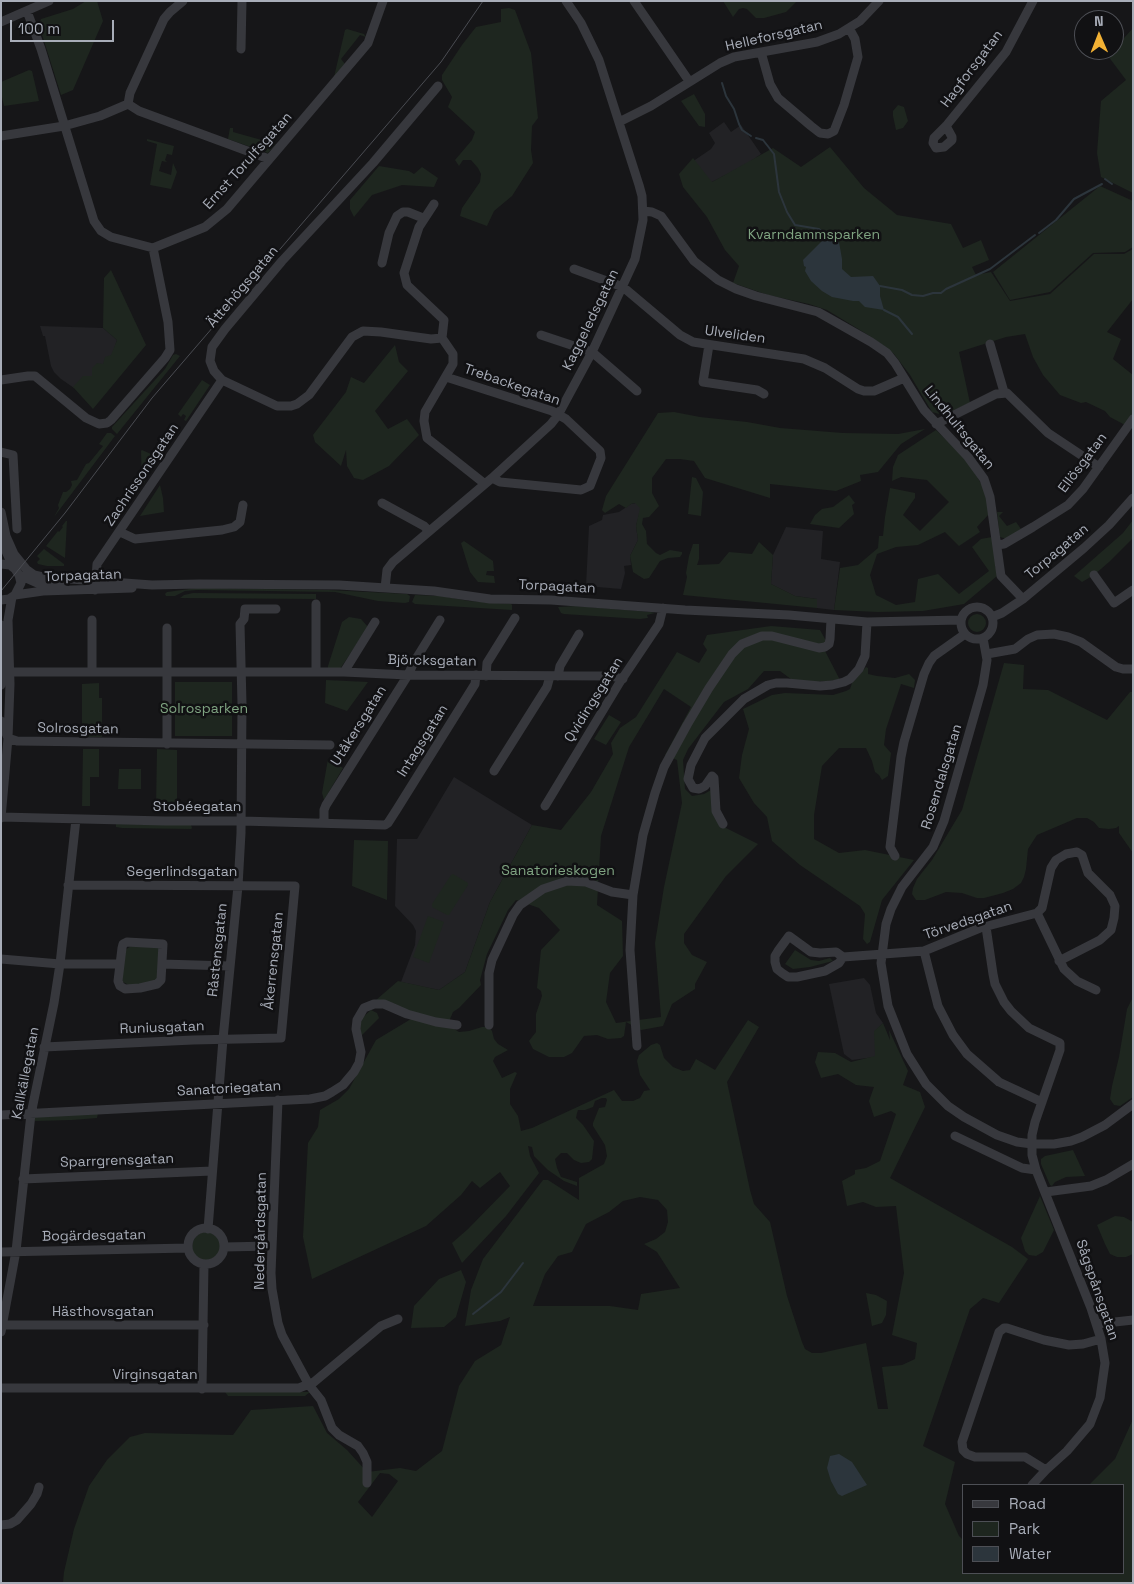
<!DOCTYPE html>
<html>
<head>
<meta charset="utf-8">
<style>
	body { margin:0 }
	#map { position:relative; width:1134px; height:1584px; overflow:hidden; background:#161618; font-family:"Space Grotesk",sans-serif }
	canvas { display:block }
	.frame { position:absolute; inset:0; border:2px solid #a8adb8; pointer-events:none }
	.legend { position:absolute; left:962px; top:1484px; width:162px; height:90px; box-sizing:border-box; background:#111113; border:1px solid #4d4f55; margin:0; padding:6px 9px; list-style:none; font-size:15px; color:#a8adb8 }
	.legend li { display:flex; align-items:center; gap:10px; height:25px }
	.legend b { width:25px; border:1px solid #4d4f55 }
	.north { position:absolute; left:1074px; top:10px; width:50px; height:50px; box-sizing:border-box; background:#111113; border:1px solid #4d4f55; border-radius:50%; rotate:359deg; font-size:14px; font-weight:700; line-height:20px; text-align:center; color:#a8adb8 }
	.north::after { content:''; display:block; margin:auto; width:18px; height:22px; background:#f2b134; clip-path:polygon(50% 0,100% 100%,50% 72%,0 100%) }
	.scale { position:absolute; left:10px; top:20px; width:104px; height:22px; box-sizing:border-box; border:2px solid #a8adb8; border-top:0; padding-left:6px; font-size:15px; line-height:18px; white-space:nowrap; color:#a8adb8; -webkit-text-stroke:4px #111113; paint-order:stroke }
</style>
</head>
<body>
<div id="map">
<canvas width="1134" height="1584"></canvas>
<div class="frame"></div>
<ul class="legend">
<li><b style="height:6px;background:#37383d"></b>Road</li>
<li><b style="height:14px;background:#1e261f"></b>Park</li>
<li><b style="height:14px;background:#2c353c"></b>Water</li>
</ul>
<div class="north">N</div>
<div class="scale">100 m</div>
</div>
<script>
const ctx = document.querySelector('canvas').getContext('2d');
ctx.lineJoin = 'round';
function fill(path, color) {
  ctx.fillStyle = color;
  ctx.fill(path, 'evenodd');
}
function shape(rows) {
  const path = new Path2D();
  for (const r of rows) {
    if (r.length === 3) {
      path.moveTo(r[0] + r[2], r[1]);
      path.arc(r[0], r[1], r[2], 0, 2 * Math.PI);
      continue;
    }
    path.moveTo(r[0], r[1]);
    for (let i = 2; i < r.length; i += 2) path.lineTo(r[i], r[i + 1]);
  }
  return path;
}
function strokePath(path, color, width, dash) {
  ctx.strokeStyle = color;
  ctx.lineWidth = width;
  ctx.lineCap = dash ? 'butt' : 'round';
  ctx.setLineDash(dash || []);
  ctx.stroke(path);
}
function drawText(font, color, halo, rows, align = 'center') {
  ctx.font = font + ' "Space Grotesk",sans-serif';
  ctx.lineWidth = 5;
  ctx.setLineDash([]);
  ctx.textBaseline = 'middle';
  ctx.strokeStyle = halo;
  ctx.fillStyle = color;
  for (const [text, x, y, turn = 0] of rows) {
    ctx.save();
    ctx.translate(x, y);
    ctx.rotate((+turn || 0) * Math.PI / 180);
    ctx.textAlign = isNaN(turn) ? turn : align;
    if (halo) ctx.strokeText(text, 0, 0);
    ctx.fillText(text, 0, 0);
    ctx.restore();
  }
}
fill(shape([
	[724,122,731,132,741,125,761,154,747,164,706,185,692,162,711,149,715,143,709,133],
	[40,326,103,328,117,340,105,377,74,388,61,379,54,372,51,366,45,336,43,336],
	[636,503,641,508,636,526,638,540,630,556,631,565,624,566,625,573,621,589,586,586,589,526,602,520,603,515,619,512,631,504],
	[786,527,823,531,821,559,840,562,834,610,817,608,817,599,795,596,771,584,773,555],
	[454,777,532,825,490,902,465,972,439,990,401,982,415,945,416,931,413,925,395,906,397,839,417,839],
	[864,978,870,985,876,1013,883,1023,875,1031,875,1057,852,1060,844,1054,829,984]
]), '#222225');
fill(shape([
	[86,1,97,1,103,21,73,90,61,95,39,25,41,19,73,9],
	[723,1,797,1,786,12,764,18,756,18,747,9,743,8,739,9,733,17],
	[509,8,515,10,531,53,538,118,532,126,531,150,533,163,512,196,494,211,487,226,460,216,462,208,480,182,481,174,478,168,471,160,463,160,459,166,455,160,472,140,475,132,448,107,452,97,442,80,442,75,462,45,476,27,501,22,501,9],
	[1133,28,1133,193,1101,177,1097,153,1101,101,1126,80,1108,56],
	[347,29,364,34,366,37,360,35,341,59,345,64,334,77,345,30],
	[29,70,32,71,39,101,4,106,1,93,1,82],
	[694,94,705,114,705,127,699,126,681,101],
	[898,105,904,107,908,121,903,128,896,130,893,116,893,111],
	[230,128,233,128,233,132,276,144,268,153,228,139],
	[147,139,174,146,172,155,167,154,165,160,167,162,162,161,159,171,171,175,173,163,177,172,171,189,150,185,157,144,147,141],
	[830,147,864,188,897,215,951,224,963,248,981,240,989,260,972,267,976,275,991,272,1010,301,1050,294,1094,254,1124,254,1133,249,1133,299,1107,332,1121,339,1113,359,1133,375,1133,415,1125,425,1110,417,1105,411,1086,402,1081,403,1060,395,1043,375,1033,357,1025,334,1006,337,959,352,970,403,943,415,932,412,910,375,894,354,873,338,827,310,809,304,768,295,733,283,739,266,725,250,707,217,683,187,679,174,693,158,712,182,773,148,801,167],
	[379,166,409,171,414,174,422,167,438,178,434,187,402,185,372,195,354,217,350,209,350,200],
	[1100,186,1133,201,1133,247,1125,252,1093,253,1050,292,1010,300,993,272],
	[111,270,146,345,93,409,73,387,83,376,92,376,92,368,97,363,103,364,105,357,111,355,117,340,103,328,104,278],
	[395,345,399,362,408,371,375,411,388,429,407,419,419,435,389,466,363,480,354,478,347,466,346,450,341,466,315,442,313,435,346,392,351,377,364,383],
	[176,354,180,356,117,434,112,429,112,427,165,369,173,355],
	[202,380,210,385,186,421,184,420,186,416,183,414,181,417,178,414],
	[674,412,700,417,747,422,780,428,843,433,898,434,925,429,901,444,878,472,860,475,861,481,836,491,770,484,770,498,705,478,694,461,680,459,666,459,652,478,652,493,659,506,649,517,643,518,642,524,646,531,647,544,656,553,660,555,670,550,682,552,682,554,680,557,668,558,660,561,649,578,644,579,633,572,630,556,638,540,636,526,640,508,635,503,631,504,626,508,619,504,605,513,602,510,606,496,658,413],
	[936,430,967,460,985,490,989,514,977,527,980,532,959,546,945,532,918,545,896,547,877,554,870,575,876,595,896,605,915,602,918,579,938,574,959,594,989,571,972,547,981,539,992,537,997,576,964,604,923,611,878,612,834,610,840,568,858,565,878,548,879,536,883,536,885,517,890,488,915,493,915,498,903,515,920,531,949,502,927,480,901,477,892,481,893,467,898,455],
	[107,433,111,433,115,436,54,517,59,508,58,505,63,492,66,492,70,489,72,485,71,481,77,480,86,464,89,463,103,446,99,444],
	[142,450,160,458,142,486,141,451],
	[692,477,696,478,703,492,701,516,688,514],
	[160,485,163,498,164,512,140,516],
	[849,495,855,503,852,505,854,514,839,528,810,524,815,515,822,509,833,507],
	[997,512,1003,512,999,516,1007,526,1016,522,1021,529,1007,539,1000,537],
	[1133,520,1133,538,1109,562,1094,575,1082,582,1074,576,1123,533],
	[66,521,67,521,65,558,46,546,58,531,59,532,63,527,62,526],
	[464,541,493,561,494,571,487,571,486,575,494,576,495,583,478,582,470,572,461,543],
	[759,542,773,555,771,584,795,596,817,599,817,608,683,595,687,577,686,573,689,556,693,544,699,544,699,559,697,565,719,564,729,552,752,554],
	[44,549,64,564,64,566,47,566,38,564,37,562,40,559,37,556],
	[197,588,329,590,407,594,410,596,409,602,405,603,378,601,335,592,197,590,185,591,175,596,166,596,165,594,167,592],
	[193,593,316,594,316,599,180,598,184,595],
	[415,595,442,596,469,601,511,604,512,605,512,610,415,604,412,602],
	[576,606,651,612,655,613,647,615,648,618,640,619,564,614,561,613,558,607],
	[977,623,9],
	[349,617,361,619,368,627,340,669,328,669,328,666,342,622],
	[771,626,820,630,825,639,825,651,840,680,817,682,795,682,780,671,764,671,748,689,724,702,688,749,683,760,685,789,692,796,704,794,713,789,720,825,758,844,726,876,684,934,684,943,692,955,707,962,695,984,695,989,672,1004,663,1026,641,1030,626,1022,624,1036,621,1038,608,1039,597,1035,584,1036,572,1053,564,1057,549,1057,533,1049,529,1041,536,1032,536,1014,542,996,541,991,537,988,541,950,560,930,539,908,516,900,508,910,487,954,480,980,481,985,459,1008,453,1012,450,1019,451,1027,459,1032,469,1031,482,1027,489,1027,492,1031,494,1039,498,1044,508,1050,495,1057,493,1061,502,1078,515,1072,517,1073,510,1089,510,1104,518,1116,521,1131,532,1128,614,1090,622,1101,633,1101,640,1098,644,1091,650,1090,640,1075,637,1061,639,1055,651,1045,657,1043,660,1045,664,1058,673,1067,683,1071,690,1070,696,1059,715,1070,748,1020,759,1027,727,1082,750,1190,754,1204,770,1222,787,1296,802,1342,805,1349,812,1353,821,1353,866,1343,878,1409,888,1409,882,1367,902,1365,915,1359,917,1343,892,1335,904,1273,896,1206,876,1207,863,1202,847,1206,842,1181,855,1174,855,1170,866,1168,880,1161,896,1114,891,1111,874,1117,869,1101,874,1087,856,1085,838,1074,821,1078,815,1062,818,1052,835,1053,851,1062,875,1056,874,1031,883,1023,890,1040,889,1030,908,1071,903,1085,920,1092,925,1107,890,1178,1012,1247,1028,1259,999,1303,983,1298,970,1309,923,1446,955,1462,945,1504,959,1536,963,1540,963,1573,1123,1573,1123,1485,1089,1485,1115,1459,1133,1419,1133,1583,63,1583,64,1572,74,1529,89,1486,107,1460,130,1437,145,1433,233,1435,251,1410,313,1406,327,1433,347,1450,367,1472,400,1468,416,1471,442,1451,459,1386,475,1361,501,1345,510,1317,500,1321,465,1326,471,1290,483,1259,543,1180,548,1180,579,1200,579,1178,604,1164,607,1156,605,1145,593,1126,593,1123,599,1108,605,1107,607,1100,606,1098,602,1098,595,1101,593,1107,585,1110,578,1110,577,1113,576,1118,583,1125,594,1141,592,1159,589,1162,581,1163,574,1160,567,1153,561,1153,555,1159,557,1168,561,1177,577,1182,577,1186,564,1181,548,1170,534,1156,532,1147,528,1146,530,1156,539,1173,506,1216,462,1263,452,1243,468,1229,510,1186,500,1172,480,1188,472,1181,461,1195,426,1226,312,1279,303,1237,308,1143,318,1127,320,1110,339,1099,349,1089,376,1040,411,1019,376,1000,398,981,439,990,465,972,490,902,532,825,561,830,591,792,613,754,611,743,620,728,636,717,677,652,699,663,707,650,703,644,707,635],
	[664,689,691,707,665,755,677,760,682,803,664,887,655,943,661,1017,616,1023,606,1002,610,973,623,956,622,921,597,905,601,836,629,747],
	[640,1197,658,1200,667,1210,668,1222,665,1232,656,1239,644,1244,657,1252,680,1288,641,1294,638,1310,610,1306,533,1306,545,1274,558,1256,572,1252,586,1224,609,1212,623,1201],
	[380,1473,389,1474,398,1481,372,1517,358,1502],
	[1004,663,1024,665,1023,689,1048,690,1107,720,1130,692,1133,692,1133,853,1119,833,1119,826,1116,828,1109,829,1099,828,1094,822,1087,818,1077,818,1037,835,1028,849,1026,869,1024,877,1021,883,1013,889,1003,893,984,898,977,898,962,893,946,892,925,900,916,900,912,894,913,888,917,879,932,860,962,810],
	[866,667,868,668,868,674,877,676,895,678,909,674,915,680,914,688,901,684,886,729,884,745,891,753,888,776,882,780,879,775,875,772,872,761,866,748,839,748,822,766,814,815,814,839,839,853,865,850,914,860,882,900,870,942,867,944,863,939,865,914,860,906,800,865,772,841,767,817,754,803,739,778,742,755,749,729,743,709,772,695,785,693,833,695,846,691,850,689,852,683],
	[326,680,368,682,347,711,325,703],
	[175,682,232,682,232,736,175,736],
	[99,683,99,698,102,698,102,737,82,737,82,684],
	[609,715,621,722,606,745,594,739],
	[83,749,99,749,99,777,90,777,90,806,82,806],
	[157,749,177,750,177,808,156,808],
	[328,759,329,759,343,768,324,800,322,793],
	[119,769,141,769,141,789,118,789],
	[116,824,191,825,192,828,191,829,122,828,116,827],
	[354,840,388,841,387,900,352,886],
	[453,874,468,883,468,885,449,915,447,915,432,907,432,904,451,875],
	[428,916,444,922,429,963,413,957],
	[131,946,159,947,159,977,153,983,129,985,123,982,122,980,125,950],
	[795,950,811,960,819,961,830,958,833,961,810,967,793,969,785,964],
	[1133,997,1133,1097,1120,1106,1114,1105,1110,1099,1112,1086,1119,1057,1127,1009],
	[371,1010,377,1013,379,1018,361,1036,360,1031,360,1022,363,1017],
	[98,1113,97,1118,72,1120,35,1121,33,1117],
	[1073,1150,1085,1176,1066,1177,1055,1182,1052,1186,1050,1185,1041,1164,1041,1159,1045,1156],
	[1040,1196,1054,1230,1043,1252,1036,1256,1029,1255,1025,1251,1021,1238],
	[1115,1216,1124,1217,1133,1222,1133,1254,1126,1257,1117,1257,1110,1254,1105,1244,1097,1225],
	[207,1247,15],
	[461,1270,466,1282,456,1317,444,1327,411,1328,414,1306,439,1279],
	[866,1293,876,1295,887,1301,886,1315,882,1323,872,1326],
	[225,1392,310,1392,305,1396,228,1396]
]), '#1e261f');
fill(shape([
	[827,236,833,236,836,240,839,242,842,259,842,269,851,277,873,276,880,286,880,296,884,310,865,307,859,301,853,301,832,297,822,291,811,281,805,271,806,267,804,266,803,260],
	[839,1454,852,1462,867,1485,842,1496,838,1494,831,1481,827,1468,830,1456]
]), '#2c353c');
strokePath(shape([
	[722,83,726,96,734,109,739,124,742,130,751,136],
	[756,138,763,140,774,154,779,192,787,212,795,225,819,229,822,232],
	[1105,179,1112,184],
	[1039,233,1056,220,1074,199,1102,184],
	[880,286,902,290,912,295,923,296,933,293,941,293,946,289,990,269,1035,235],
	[884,310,898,317,912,334],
	[473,1314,501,1292,523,1263]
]), '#2c353c', 2);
strokePath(shape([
	[634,1,689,81],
	[27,11,41,49,94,221,101,231,111,237,153,248,205,227,227,209,368,43,383,1],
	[1,22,49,1],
	[241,49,242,1],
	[761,52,770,84,778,98,811,126,820,133,828,134,834,131,844,105,858,57,855,39,849,28],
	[438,86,373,163,282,261,225,329,212,347,210,361,214,371,222,380,277,406,291,406,297,404,309,395,352,337,363,331,381,332,431,339,442,338],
	[128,104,139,111,269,159],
	[619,122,651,106,720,63,734,57,817,42,839,34,860,21,879,1],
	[946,126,952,137,952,140,944,147,936,148,933,143,934,138,946,126,1006,52,1033,1],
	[1,136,64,126,100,116,128,104,130,93,164,19,170,12,183,1],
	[434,204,419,227,404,273,407,285,444,320,442,338],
	[643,211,652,212,661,216,694,261,718,280,736,289,756,296,818,312,871,342,887,353,895,363,924,410,968,457,984,479,990,497,1001,576,1023,599],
	[382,263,389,233,397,216,403,212,408,212,423,218],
	[574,269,623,287,680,335,693,342,804,359,825,368,858,389,864,391,874,391,904,378],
	[541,335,592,352,637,391],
	[442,338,453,354,453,364,425,412,424,421,427,438,485,484],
	[990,344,1004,392],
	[709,345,703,382,757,390,764,394],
	[446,377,552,411,566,419,600,451,601,458,590,486,581,490,500,482,492,478],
	[1,380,28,376,35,376,86,418,99,424,107,423,111,420,165,358,170,350,168,322,153,248],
	[936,424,996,394,1007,393,1048,433,1099,467],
	[1,452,13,455,17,529],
	[382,503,424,526,429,531],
	[1,512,6,536,14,554,27,570,34,575,43,577,152,585,199,584,339,585,434,591,490,599,551,600,685,610,789,615,867,622,961,620],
	[120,532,135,539,222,530,234,527,240,522,243,505],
	[1,540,13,567],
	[997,545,1004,544,1033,527,1068,505,1083,489,1133,419],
	[1,564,10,565,15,569,19,575,21,583,15,595,9,599,1,600],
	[19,575,37,583,63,584],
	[1094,575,1114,603,1133,590],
	[385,588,387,570,393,562,492,478,551,424,558,415,592,352,635,259,643,220,642,196,639,185,599,60,581,23,566,1],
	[95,590,97,564,222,380],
	[15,595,43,591,132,588],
	[977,623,16],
	[992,617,1002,613,1023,599,1084,548,1109,525,1133,498],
	[1,625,1,685],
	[167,628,167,744],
	[983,638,987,660,983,685,944,821,933,847,902,887,891,909,886,924,881,963,888,1006,907,1054,926,1084,948,1106,964,1117,997,1135,1017,1142,1032,1144,1054,1144,1071,1141,1082,1137,1105,1125,1133,1104],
	[987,654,1015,649,1028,639,1037,635,1054,634,1068,637,1081,642,1116,667,1123,669,1133,669],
	[10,672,344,672,408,675,611,676,623,679],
	[92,672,92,620],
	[316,672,316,604],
	[344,672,375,622],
	[486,676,487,663,515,618],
	[558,676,560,666,579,634],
	[1,721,8,738,17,741,330,745],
	[494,771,547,687,550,676],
	[545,806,620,682,659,624,663,608],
	[1,817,165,821,242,821,385,825,388,823,397,809,475,684,476,675],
	[1,818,8,738,10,684,8,620,12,597],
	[324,823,324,810,326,805,408,675,414,662,440,620],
	[723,824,716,811,714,778,712,776,705,786,699,789,693,788,688,779,691,765,705,738,744,699,768,685,776,683,787,683,820,686,832,685,844,682,850,679,859,669,865,656,867,622],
	[895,856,890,847,901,757,904,742,924,674,929,663,934,656,965,634],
	[1037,913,1064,969,1077,981,1096,990],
	[986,927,993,974,995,984,1004,1002,1011,1011,1029,1028,1060,1043,1060,1050,1035,1122,1032,1135,1032,1155,1036,1170,1091,1308,1101,1339,1105,1363,1100,1398,1090,1424,1067,1451,1046,1470,1032,1485],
	[127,942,163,944,161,980,157,984,140,988,125,989,120,986,118,981,122,948,123,944,127,942],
	[924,951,938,1006,953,1035,967,1054,999,1082,1042,1102],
	[843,957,836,952,820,953,811,952,789,936,778,951,775,956,775,962,777,969,782,973,788,977,797,977,825,971,839,963,843,957,924,951,980,928,1037,913,1042,908,1051,868,1056,860,1066,854,1077,852,1082,855,1088,873,1110,895,1115,906,1114,918,1111,930,1100,940,1059,961],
	[1,959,60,964,120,964],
	[162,964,230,966],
	[489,1025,489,973,492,960,513,915,520,905,543,889,567,881,586,882,612,892,633,895],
	[637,1046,630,950,633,895,643,835,655,793,664,767,687,725,709,688,732,654,742,644,762,636,772,636,819,648,825,647,829,644,830,639,831,619],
	[44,1047,193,1040,281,1038,295,886,68,885],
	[278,1100,271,1273,272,1289,278,1323,282,1335,309,1385,321,1400,332,1428,339,1435,358,1446,363,1453,367,1462,367,1483],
	[1,1115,310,1099,325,1096,332,1092,343,1085,354,1072,359,1063,361,1052,356,1029,357,1020,364,1008,374,1004,384,1004,407,1014,436,1022,457,1025],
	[955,1136,1022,1168,1036,1170],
	[23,1179,212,1171],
	[1046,1192,1091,1186,1106,1180,1133,1164],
	[206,1246,18],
	[208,1229,223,1039,238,886,241,833,242,704,240,624,244,619,245,609,276,609],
	[224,1247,272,1246],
	[1,1252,188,1248],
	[1097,1324,1133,1320],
	[3,1325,204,1325],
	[1,1332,16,1251,31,1114,54,1003,60,964,76,819],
	[1,1388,299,1388,314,1382,381,1326,398,1319],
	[202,1389,204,1264],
	[1046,1470,1025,1457,975,1457,967,1454,963,1450,962,1442,999,1332,1004,1328,1007,1328,1044,1340,1069,1345,1083,1344,1101,1339],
	[1,1525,10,1524,17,1520,31,1504,37,1494,39,1487]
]), '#37383d', 9);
strokePath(shape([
	[1,591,65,513,152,398,441,62,483,1]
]), '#4a4c52', 1);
drawText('14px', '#a8adb8', '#111113', [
	["Helleforsgatan",774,36,-13],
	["Hagforsgatan",972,69,-53],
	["Ernst Torulfsgatan",248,161,-48],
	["Ättehögsgatan",243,287,-50],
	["Kaggeledsgatan",591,320,-64],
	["Ulveliden",735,335,8],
	["Trebackegatan",512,385,19],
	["Lindhultsgatan",959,428,51],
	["Ellösgatan",1083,463,-53],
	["Zachrissonsgatan",142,475,-56],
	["Torpagatan",1057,552,-40],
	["Torpagatan",83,576,-2],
	["Torpagatan",557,587,3],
	["Björcksgatan",432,661,1],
	["Qvidingsgatan",594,700,-58],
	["Utåkersgatan",359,726,-58],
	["Solrosgatan",78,729,1],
	["Intagsgatan",423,741,-58],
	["Rosendalsgatan",942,777,-73],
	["Stobéegatan",197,807],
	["Segerlindsgatan",182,872],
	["Törvedsgatan",968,921,-19],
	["Råstensgatan",218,950,-84],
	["Åkerrensgatan",274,961,-84],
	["Runiusgatan",162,1028,-2],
	["Kallkällegatan",26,1073,-79],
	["Sanatoriegatan",229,1089,-3],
	["Sparrgrensgatan",117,1161,-2],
	["Nedergårdsgatan",261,1231,-89],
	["Bogärdesgatan",94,1236,-1],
	["Sågspånsgatan",1097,1290,71],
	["Hästhovsgatan",103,1312],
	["Virginsgatan",155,1375]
]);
drawText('14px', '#7fa381', '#111113', [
	["Kvarndammsparken",814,235],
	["Solrosparken",204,709],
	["Sanatorieskogen",558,871]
]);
</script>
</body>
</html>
